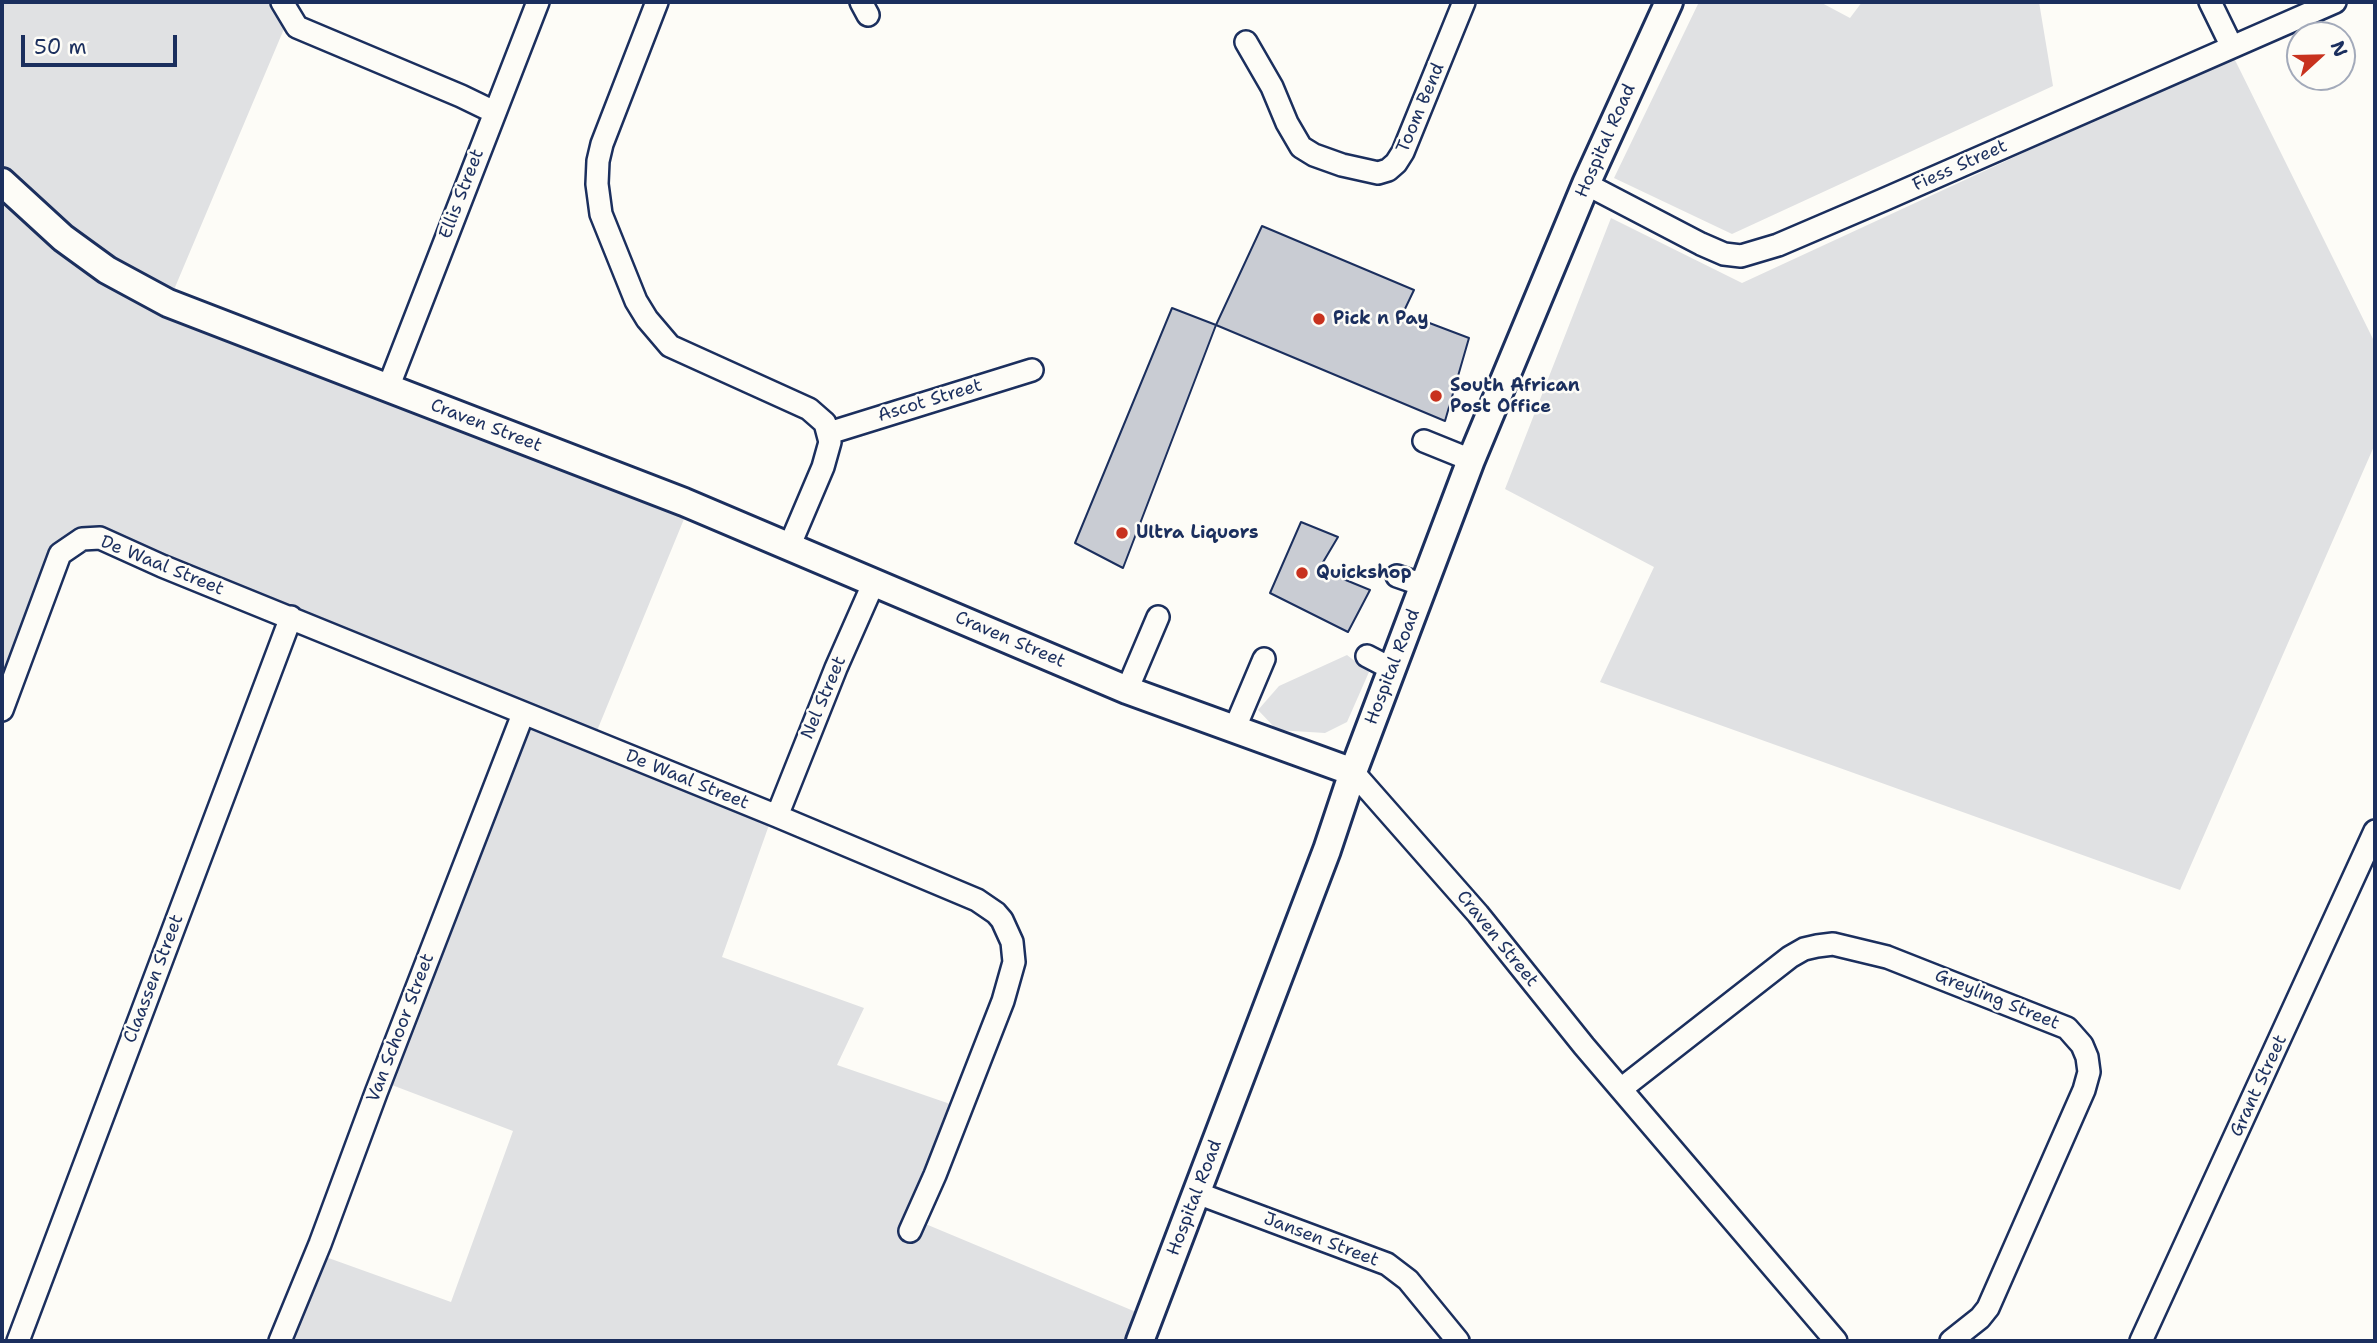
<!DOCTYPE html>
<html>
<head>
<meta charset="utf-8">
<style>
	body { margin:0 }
	#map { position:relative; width:2377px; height:1343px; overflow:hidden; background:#fdfcf7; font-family:"Shantell Sans",sans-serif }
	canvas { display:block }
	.frame { position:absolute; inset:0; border:4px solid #1b2f5e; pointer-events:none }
	.north { position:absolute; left:2286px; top:21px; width:70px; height:70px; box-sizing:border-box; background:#fdfcf7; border:2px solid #a3aaba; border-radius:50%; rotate:68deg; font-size:19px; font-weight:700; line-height:28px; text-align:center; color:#1b2f5e }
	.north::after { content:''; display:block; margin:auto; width:24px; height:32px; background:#c8321e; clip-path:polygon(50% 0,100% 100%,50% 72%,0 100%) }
	.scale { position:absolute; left:21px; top:35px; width:156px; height:32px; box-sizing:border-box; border:4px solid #1b2f5e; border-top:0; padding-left:9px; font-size:21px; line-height:24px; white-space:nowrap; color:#1b2f5e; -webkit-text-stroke:5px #fdfcf7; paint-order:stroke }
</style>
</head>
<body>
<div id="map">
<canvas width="2377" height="1343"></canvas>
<div class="frame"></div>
<div class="north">N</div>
<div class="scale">50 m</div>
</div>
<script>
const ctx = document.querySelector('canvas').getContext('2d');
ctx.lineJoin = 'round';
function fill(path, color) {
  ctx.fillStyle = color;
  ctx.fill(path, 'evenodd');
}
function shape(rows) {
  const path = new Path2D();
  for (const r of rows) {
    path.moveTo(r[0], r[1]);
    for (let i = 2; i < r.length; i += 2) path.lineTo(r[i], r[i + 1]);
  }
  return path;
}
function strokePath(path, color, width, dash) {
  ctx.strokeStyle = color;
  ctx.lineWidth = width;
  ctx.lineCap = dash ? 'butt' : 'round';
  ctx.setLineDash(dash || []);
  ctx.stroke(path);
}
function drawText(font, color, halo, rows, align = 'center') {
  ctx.font = font + ' "Shantell Sans",sans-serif';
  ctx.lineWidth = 5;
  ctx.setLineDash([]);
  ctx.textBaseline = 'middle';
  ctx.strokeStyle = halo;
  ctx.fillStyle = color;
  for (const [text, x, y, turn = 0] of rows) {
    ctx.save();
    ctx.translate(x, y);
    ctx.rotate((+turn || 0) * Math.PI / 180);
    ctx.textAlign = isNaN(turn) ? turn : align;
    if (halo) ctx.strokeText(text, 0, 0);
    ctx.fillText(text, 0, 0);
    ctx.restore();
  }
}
fill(shape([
	[2,2,284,2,289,17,173,292,691,502,594,738,774,811,722,957,864,1008,837,1065,956,1106,916,1220,1148,1317,1138,1341,273,1341,309,1251,451,1302,513,1131,376,1079,521,708,100,536,56,552,2,694],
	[1699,2,1820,2,1850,18,1862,2,2039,2,2053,86,1732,234,1614,178],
	[2233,56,2375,343,2375,444,2180,890,1600,682,1654,567,1505,489,1611,218,1742,283],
	[1347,655,1369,672,1347,722,1325,733,1277,730,1258,710,1279,686]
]), '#e0e1e3');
const building = shape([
	[1262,226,1414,290,1403,313,1469,338,1445,421,1216,325,1262,226],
	[1172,308,1216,325,1123,568,1075,543,1172,308],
	[1301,522,1338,537,1319,569,1370,590,1348,632,1270,593,1301,522]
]);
fill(building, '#c9ccd3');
strokePath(building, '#1b2f5e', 2);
const minor = shape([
	[282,2,297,27,461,96,494,112],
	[657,2,602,144,598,161,597,184,601,214,636,301,647,319,670,346,809,409,825,423,830,442,823,467,789,547],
	[861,2,868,15],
	[2210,2,2232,47],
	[1246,42,1272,87,1287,123,1301,147,1314,155,1342,165,1378,173,1388,170,1396,163,1403,152,1464,2],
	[1586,184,1701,244,1724,254,1741,256,1778,245,1883,200,2335,2],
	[388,388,538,2],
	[829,433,1032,370],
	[1424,441,1471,460],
	[1397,576,1423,585],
	[1367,656,1392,669],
	[1127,690,1158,617],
	[2,710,60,554,82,539,100,538,162,566,777,816,977,900,996,913,1002,920,1012,942,1014,962,1003,1001,935,1175,910,1231],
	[1234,730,1264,659],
	[1353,772,1478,914,1584,1046,1836,1341],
	[777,816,836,668,874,582],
	[1621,1089,1790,957,1804,949,1817,946,1833,944,1887,957,2067,1028,2082,1045,2087,1057,2089,1072,2084,1090,1988,1308,1980,1318,1951,1341],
	[1197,1193,1387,1264,1408,1280,1458,1341],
	[18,1341,291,617],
	[280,1341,320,1244,376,1093,523,714],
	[2141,1341,2375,831]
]);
const major = shape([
	[2,182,63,238,107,270,168,303,684,502,1127,690,1353,772],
	[1140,1341,1327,850,1353,772,1471,460,1586,184,1669,2]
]);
strokePath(minor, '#1b2f5e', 26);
strokePath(major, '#1b2f5e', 32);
strokePath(minor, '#fdfcf7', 21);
strokePath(major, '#fdfcf7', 26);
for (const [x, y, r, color] of [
	[1319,319,7,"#c8321e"],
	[1436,396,7,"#c8321e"],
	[1122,533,7,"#c8321e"],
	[1302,573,7,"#c8321e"]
]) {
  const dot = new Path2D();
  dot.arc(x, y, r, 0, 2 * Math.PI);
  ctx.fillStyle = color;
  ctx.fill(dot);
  strokePath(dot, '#fdfcf7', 2.5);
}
drawText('18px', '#1b2f5e', '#fdfcf7', [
	["Toom Bend",1421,108,-67],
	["Hospital Road",1606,141,-66],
	["Fiess Street",1960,166,-24],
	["Ellis Street",462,194,-69],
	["Ascot Street",930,401,-17],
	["Craven Street",486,426,21],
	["De Waal Street",162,566,22],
	["Craven Street",1010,640,23],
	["Hospital Road",1393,667,-69],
	["Nel Street",824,698,-67],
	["De Waal Street",687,780,22],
	["Craven Street",1497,939,51],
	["Claassen Street",154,979,-69],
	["Greyling Street",1997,1000,22],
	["Van Schoor Street",401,1028,-69],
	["Grant Street",2259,1086,-65],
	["Hospital Road",1195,1198,-69],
	["Jansen Street",1321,1240,21]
]);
drawText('bold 18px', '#1b2f5e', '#fdfcf7', [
	["Pick n Pay",1333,319],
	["South African",1450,386],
	["Post Office",1450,407],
	["Ultra Liquors",1136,533],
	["Quickshop",1316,573]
], 'left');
</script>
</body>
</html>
